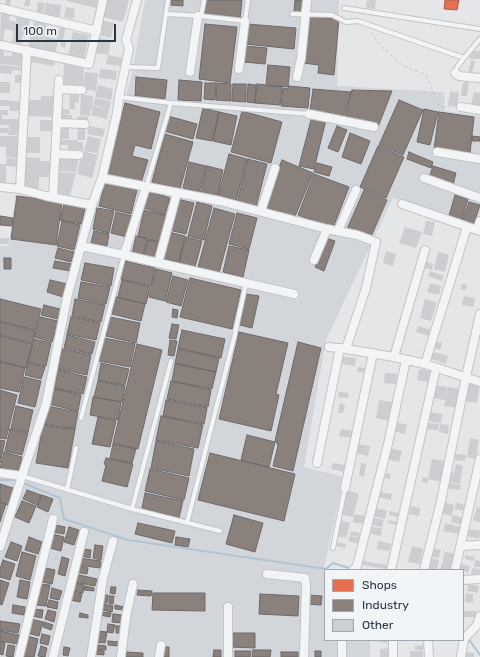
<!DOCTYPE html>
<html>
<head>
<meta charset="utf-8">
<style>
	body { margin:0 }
	#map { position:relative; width:480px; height:657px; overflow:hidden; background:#e4e6e8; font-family:Rubik,sans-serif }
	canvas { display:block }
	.legend { position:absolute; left:324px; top:569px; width:140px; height:72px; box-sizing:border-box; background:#f2f5f8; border:1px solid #a2a8b0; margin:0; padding:5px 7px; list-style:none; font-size:12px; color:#2a3543 }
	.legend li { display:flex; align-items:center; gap:8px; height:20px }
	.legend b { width:20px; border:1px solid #a2a8b0 }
	.scale { position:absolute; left:16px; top:24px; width:100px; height:18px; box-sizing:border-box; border:2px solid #2a3543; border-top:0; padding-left:5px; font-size:12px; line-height:14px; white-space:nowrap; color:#2a3543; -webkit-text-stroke:3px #f2f5f8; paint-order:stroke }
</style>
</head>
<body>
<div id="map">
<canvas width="480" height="657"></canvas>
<ul class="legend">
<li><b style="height:11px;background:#e76f51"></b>Shops</li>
<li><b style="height:11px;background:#8a817c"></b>Industry</li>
<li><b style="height:11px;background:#ccced1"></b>Other</li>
</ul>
<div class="scale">100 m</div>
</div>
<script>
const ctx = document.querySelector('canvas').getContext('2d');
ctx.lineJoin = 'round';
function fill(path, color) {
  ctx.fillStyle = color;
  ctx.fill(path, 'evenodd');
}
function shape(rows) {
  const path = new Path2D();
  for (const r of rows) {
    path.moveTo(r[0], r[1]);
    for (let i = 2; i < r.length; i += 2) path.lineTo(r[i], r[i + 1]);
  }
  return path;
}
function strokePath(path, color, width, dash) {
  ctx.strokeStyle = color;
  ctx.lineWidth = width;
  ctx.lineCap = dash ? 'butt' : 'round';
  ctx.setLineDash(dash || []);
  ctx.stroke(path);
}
fill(shape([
	[145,0,339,0,337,86,444,92,445,111,480,116,480,212,477,224,393,198,326,340,304,467,344,477,323,572,325,573,325,640,370,640,370,657,0,657,0,247,9,246,15,195,98,203,132,73]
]), '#d2d6db');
const shops = shape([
	[445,0,459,0,457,10,444,9,445,0]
]);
fill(shops, '#e76f51');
strokePath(shops, '#ae5e4d', 1);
const industry = shape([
	[171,0,183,0,183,6,171,5,171,0],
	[206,0,242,0,240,19,204,14,206,0],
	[295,0,302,0,301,13,294,12,295,0],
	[308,16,339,19,334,75,318,73,319,65,303,63,308,16],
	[205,24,237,27,230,83,199,79,205,24],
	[247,24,296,28,294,49,245,44,247,24],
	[245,46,267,48,265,64,244,62,245,46],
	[268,65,290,67,288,87,266,85,268,65],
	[136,77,167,80,165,99,135,96,136,77],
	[179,80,202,82,201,101,178,100,179,80],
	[205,83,216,83,215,100,204,99,205,83],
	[217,83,231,84,231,101,216,100,217,83],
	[233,84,246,84,246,102,232,101,233,84],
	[248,84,256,85,255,103,247,102,248,84],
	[257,84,266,85,266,86,282,87,280,105,255,103,257,84],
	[289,86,310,88,308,108,281,106,283,88,288,89,289,86],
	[313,89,351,92,343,118,310,111,313,89],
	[352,90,392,91,378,127,345,117,352,90],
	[399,100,423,110,403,155,379,145,399,100],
	[125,103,160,112,151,149,135,145,132,156,148,160,141,183,106,174,125,103],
	[203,108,219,112,212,141,196,138,203,108],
	[424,109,438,112,430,145,417,142,424,109],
	[242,111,282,122,271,163,231,152,242,111],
	[219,112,237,116,231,145,213,141,219,112],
	[439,112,474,117,470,153,434,149,439,112],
	[168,116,197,124,193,139,164,131,168,116],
	[312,116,326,120,314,169,299,166,312,116],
	[337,126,347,130,338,152,328,148,337,126],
	[350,133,370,141,361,164,342,157,350,133],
	[165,134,193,142,180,189,152,182,165,134],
	[472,136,480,137,480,141,472,141,472,136],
	[378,146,404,157,386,198,360,187,378,146],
	[409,152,433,162,431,168,407,159,409,152],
	[229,154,247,159,236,201,218,197,229,154],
	[248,159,267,164,256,207,237,203,248,159],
	[282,160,313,173,294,219,263,206,282,160],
	[189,162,206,166,199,192,183,188,189,162],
	[317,163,332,167,329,176,314,172,317,163],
	[207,166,223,170,217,198,200,194,207,166],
	[433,166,456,173,453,185,429,178,433,166],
	[314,174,349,187,333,228,298,215,314,174],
	[105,182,137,190,131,214,99,206,105,182],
	[364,190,387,200,370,239,347,229,364,190],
	[148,191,170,198,165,215,144,208,148,191],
	[455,195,468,199,461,223,448,219,455,195],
	[17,196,62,202,56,245,11,239,17,196],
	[177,199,194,203,186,234,169,230,177,199],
	[197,202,212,206,204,240,188,236,197,202],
	[469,202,480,205,473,226,462,223,469,202],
	[64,203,85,207,82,224,60,220,64,203],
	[97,208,114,211,109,233,93,229,97,208],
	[214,208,235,214,219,273,198,267,214,208],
	[144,210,166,216,159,242,138,236,144,210],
	[116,212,132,216,127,237,111,233,116,212],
	[237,213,257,218,249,249,229,244,237,213],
	[0,216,13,218,12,226,0,225,0,216],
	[62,221,80,225,74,250,57,246,62,221],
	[94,231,109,234,107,246,91,243,94,231],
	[169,232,185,236,179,262,162,259,169,232],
	[136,236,147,239,143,256,132,254,136,236],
	[186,237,202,241,195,267,179,263,186,237],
	[326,238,335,241,324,271,315,267,326,238],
	[148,240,158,242,154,260,143,258,148,240],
	[229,246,249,250,243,277,223,272,229,246],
	[58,248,74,252,71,262,55,258,58,248],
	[4,258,11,258,11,269,4,269,4,258],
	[55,261,72,264,71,271,53,268,55,261],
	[125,261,155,268,151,286,121,279,125,261],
	[85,263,114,268,111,286,81,280,85,263],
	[156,269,172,273,165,301,149,297,156,269],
	[173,276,188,280,181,306,166,302,173,276],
	[190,278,241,290,232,329,180,317,190,278],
	[50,280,67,284,63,297,47,292,50,280],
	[122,280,150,287,146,304,118,297,122,280],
	[81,282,110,287,106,304,78,298,81,282],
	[246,294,259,296,252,328,240,325,246,294],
	[116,297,145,304,141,321,112,314,116,297],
	[0,299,41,309,35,330,0,321,0,299],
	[75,299,105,305,101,322,72,316,75,299],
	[44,305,60,309,58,319,41,315,44,305],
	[173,309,178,310,177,318,172,317,173,309],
	[40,317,58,321,52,342,34,337,40,317],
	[71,317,100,323,96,340,67,334,71,317],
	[110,317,140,323,136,343,106,336,110,317],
	[0,322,35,331,32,343,0,335,0,322],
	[172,324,179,325,176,339,169,338,172,324],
	[182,330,225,339,221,358,178,348,182,330],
	[239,332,288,343,276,394,279,395,271,431,219,419,239,332],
	[67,335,95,342,92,354,64,348,67,335],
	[0,336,32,344,26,368,0,361,0,336],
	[104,338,135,344,130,367,99,361,104,338],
	[34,339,51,343,46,366,28,362,34,339],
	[170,340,177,341,174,356,168,355,170,340],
	[298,342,321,348,293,471,273,466,278,445,275,441,298,342],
	[137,344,162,350,138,449,113,443,137,344],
	[62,349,91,355,87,375,58,369,62,349],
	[178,349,219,358,216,372,175,363,178,349],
	[0,362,25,368,19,392,0,388,0,362],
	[28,363,45,367,41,379,25,375,28,363],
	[101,363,129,369,125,385,98,380,101,363],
	[175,364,216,372,212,389,172,381,175,364],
	[58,370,87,377,83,394,54,388,58,370],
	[24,377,41,381,35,407,18,403,24,377],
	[98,381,125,386,122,402,94,397,98,381],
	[171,381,211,390,208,407,167,399,171,381],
	[52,388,81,395,78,411,48,404,52,388],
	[0,390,17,395,6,439,0,438,0,390],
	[93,397,121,402,118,420,90,415,93,397],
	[166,400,207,408,204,424,163,416,166,400],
	[16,406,33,410,28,432,11,428,16,406],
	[47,406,78,412,75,429,66,427,66,428,44,424,47,406],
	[161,416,203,425,198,448,156,440,161,416],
	[98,417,116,421,110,447,92,444,98,417],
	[43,425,66,429,66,428,75,429,68,468,36,463,43,425],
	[10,429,28,433,22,455,5,451,10,429],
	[247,435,275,442,269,467,241,460,247,435],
	[0,440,5,441,0,463,0,440],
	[156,441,194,449,189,476,151,468,156,441],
	[113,444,136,449,132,463,110,458,113,444],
	[4,452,22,457,18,473,0,469,4,452],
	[210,453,295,474,284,521,198,500,210,453],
	[106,458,133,464,127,487,102,481,106,465,104,464,106,458],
	[150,469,189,478,184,500,145,491,150,469],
	[0,484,13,488,8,505,0,502,0,484],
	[27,490,41,495,37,505,23,499,27,490],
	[145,493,183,501,179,518,142,508,145,493],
	[42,495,53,499,48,512,37,507,42,495],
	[22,501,36,506,29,523,15,517,22,501],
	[0,502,6,504,0,522,0,502],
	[234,515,263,523,255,552,226,544,234,515],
	[138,523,175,531,172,543,135,534,138,523],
	[55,525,65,527,64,534,53,532,55,525],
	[69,527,79,530,74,545,64,542,69,527],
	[53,534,64,537,61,551,50,548,53,534],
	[29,537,42,542,38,554,25,550,29,537],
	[176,537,190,539,188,547,175,545,176,537],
	[11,542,22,546,17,561,5,557,11,542],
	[95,545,103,546,101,560,93,558,95,545],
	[82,549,91,550,90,558,81,556,82,549],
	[22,552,36,556,30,580,16,576,22,552],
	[62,557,69,559,65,576,58,574,62,557],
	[79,558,101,561,100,568,78,565,79,558],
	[3,560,15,564,10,580,0,577,0,569,3,560],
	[76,565,88,568,87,574,75,572,76,565],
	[45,568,55,570,52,584,42,582,45,568],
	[75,574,97,579,95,586,74,582,75,574],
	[0,580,9,583,2,605,0,604,0,580],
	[20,580,30,582,27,599,17,597,20,580],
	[75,583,84,585,83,593,73,591,75,583],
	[40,584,50,585,46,606,37,605,40,584],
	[85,586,94,588,94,591,84,590,85,586],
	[111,587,116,587,115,594,110,593,111,587],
	[52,588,62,591,59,600,50,598,52,588],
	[138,590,152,591,151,596,137,595,138,590],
	[72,592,82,594,80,602,70,600,72,592],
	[153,593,205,593,205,611,152,610,153,593],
	[260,594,299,596,298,616,259,614,260,594],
	[103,595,108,595,107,603,102,603,103,595],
	[308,595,322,596,321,605,307,604,308,595],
	[109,596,114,596,113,604,109,604,109,596],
	[49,600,58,602,57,609,47,607,49,600],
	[103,604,113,606,112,612,102,610,103,604],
	[13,605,25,607,24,615,12,613,13,605],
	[115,605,124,607,124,610,115,609,115,605],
	[33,609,43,610,42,618,32,616,33,609],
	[48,610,56,612,54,622,45,619,48,610],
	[101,612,111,613,110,617,100,615,101,612],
	[80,613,88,615,88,618,79,617,80,613],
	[113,614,123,615,122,623,112,622,113,614],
	[31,619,43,622,39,636,27,633,31,619],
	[0,621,20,624,18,633,0,630,0,621],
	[44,622,53,625,51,630,43,627,44,622],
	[108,624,115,625,113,633,107,632,108,624],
	[116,626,122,626,122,633,116,633,116,626],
	[0,631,19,635,17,644,0,641,0,631],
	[97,631,107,632,105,643,95,642,97,631],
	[231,633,255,633,255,648,231,647,231,633],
	[42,634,50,636,48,645,40,643,42,634],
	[27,636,38,639,34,657,22,657,27,636],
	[108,641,119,642,119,646,108,645,108,641],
	[0,642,5,643,3,655,0,654,0,642],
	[8,645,15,646,13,657,6,656,8,645],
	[98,645,106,646,106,650,97,649,98,645],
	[41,646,47,648,45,657,38,656,41,646],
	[64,647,70,648,68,656,63,655,64,647],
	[163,647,169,647,169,657,162,657,163,647],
	[96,650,104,651,104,655,95,654,96,650],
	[214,650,221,650,221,657,213,657,214,650],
	[253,650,271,650,270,657,252,657,253,650],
	[235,651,251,651,250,657,235,657,235,651],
	[315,651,321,651,321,657,315,657,315,651],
	[127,652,143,653,143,657,126,657,127,652],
	[281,652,298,652,298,657,281,657,281,652]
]);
fill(industry, '#8a817c');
strokePath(industry, '#6d6a6b', 1);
strokePath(shape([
	[0,480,16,480,19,482],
	[23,483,60,498,64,519,128,540,326,569,333,563,352,569],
	[468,638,480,655]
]), '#b2c4d3', 2);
fill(shape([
	[6,0,11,0,10,6,5,5],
	[25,0,30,0,30,6,24,6],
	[67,0,98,0,96,8,67,1],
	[106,0,129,0,123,22,103,17],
	[367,0,376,0,375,9,366,8],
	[38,2,45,3,43,16,36,16],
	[46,3,61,5,60,18,44,16],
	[66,7,75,9,73,19,64,17],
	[1,13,10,14,9,20,16,22,17,16,30,18,27,34,23,34,21,45,12,43,14,31,5,29,3,41,0,40],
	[35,20,47,23,41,50,28,47,31,35,28,34,30,27,33,27],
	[101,20,114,23,111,38,98,35],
	[60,26,66,27,63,40,66,41,65,48,60,46,61,41,58,41,55,54,41,50,45,36,57,39],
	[73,32,89,35,84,59,68,57],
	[98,38,111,40,108,55,96,53],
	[0,50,4,50,4,56,12,56,12,51,18,51,17,54,24,54,23,66,0,64],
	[473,51,480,51,480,59,469,59],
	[108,55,122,58,121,66,106,64],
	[32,56,55,61,54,66,30,62],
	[471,60,475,61,472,73,468,73],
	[64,64,84,65,83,86,85,72,98,73,96,91,63,87],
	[0,65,23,67,23,71,12,70,12,74,0,73],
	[100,69,117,71,116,80,99,78],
	[15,75,25,75,25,83,15,83],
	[0,82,10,82,10,93,0,93],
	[463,82,469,82,467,96,461,96],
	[98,85,113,89,111,100,95,97],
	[450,91,459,93,457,107,448,105],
	[474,92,480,93,480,106,471,106],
	[70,94,79,95,79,103,75,102,75,109,69,109],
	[81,95,93,96,92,110,90,109,90,116,80,115],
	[41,96,54,96,54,117,27,116,27,100,41,100],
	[95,98,111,101,109,109,93,105],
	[0,100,9,100,9,106,0,106],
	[9,101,22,101,22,111,10,111],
	[93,106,109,109,107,119,91,115],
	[61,109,69,109,70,114,62,115],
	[0,110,8,110,8,115,2,115,2,119,21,119,21,135,8,135,9,125,0,125],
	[62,115,72,115,72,121,62,121],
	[78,116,88,117,88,124,77,123],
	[40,120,53,120,53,131,40,131],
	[89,126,105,129,103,137,87,134],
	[59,127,69,127,69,139,59,139],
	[0,128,8,128,8,133,0,133],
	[78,128,85,128,85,140,77,140],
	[0,136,19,136,19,158,6,157,6,147,0,147],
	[88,136,101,139,98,153,84,151],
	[26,137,40,137,40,153,25,153],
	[59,140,78,140,78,142,83,142,83,150,81,150,81,153,68,152,68,145,59,145],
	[82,151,98,155,92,178,77,174],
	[24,157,40,158,40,161,51,161,51,177,39,177,39,189,24,188],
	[7,158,19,159,19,167,6,166,6,178,0,178,0,164,6,164],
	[58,158,79,158,76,172,58,171],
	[57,172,76,173,69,199,55,196],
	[0,178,6,178,5,185,0,185],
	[426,221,435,222,432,236,423,234],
	[405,227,422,232,416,248,399,243],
	[0,238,9,238,9,244,0,244],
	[386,251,396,254,393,266,383,263],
	[438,252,449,255,445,272,434,269],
	[423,261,433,264,432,270,422,267],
	[430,271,444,276,442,281,428,276],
	[430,283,441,286,439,295,427,292],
	[461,284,467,285,466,290,461,289],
	[464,296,475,298,473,307,462,305],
	[425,299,437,303,431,321,420,318],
	[418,326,431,330,429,336,416,332],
	[435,341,442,343,440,350,434,348],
	[434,352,448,356,446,364,431,359],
	[343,357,356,358,355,366,342,364],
	[358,367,366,368,366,373,357,372],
	[419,369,430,371,428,382,417,380],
	[385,373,397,374,396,384,384,383],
	[468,382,480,384,477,403,464,401],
	[435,385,447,387,445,400,433,398],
	[448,387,461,389,457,408,444,406],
	[339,392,349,393,348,398,338,397],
	[379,400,392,402,388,421,376,418],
	[340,403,345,404,343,413,338,413],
	[429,412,442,414,441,423,428,421],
	[396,422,407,425,405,434,394,431],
	[428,423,439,424,438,430,427,429],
	[440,424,449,425,448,434,439,432],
	[341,429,354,431,353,438,339,436],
	[470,438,479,440,476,459,467,457],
	[357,444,370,446,368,456,356,453],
	[390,448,402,451,399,462,387,459],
	[456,454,466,455,465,461,455,460],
	[432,459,445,461,442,482,428,479],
	[333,463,345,465,344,472,331,469],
	[361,463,366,464,364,477,359,476],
	[456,464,463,466,460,484,448,482,450,472,454,473],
	[385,473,391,474,390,479,385,478],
	[422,477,428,478,428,483,422,482],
	[448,483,461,485,460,490,447,488],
	[347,490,359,494,353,517,340,514],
	[380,492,392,494,391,500,378,497],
	[443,502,454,505,452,516,440,513],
	[456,503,466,505,465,511,455,509],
	[411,506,420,508,419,516,409,514],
	[477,507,480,508,480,522,473,520],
	[376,508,387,511,385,519,374,516],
	[389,511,399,513,399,517,389,515],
	[354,514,365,516,363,524,353,522],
	[453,515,463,518,462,525,451,522],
	[374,518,384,520,382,527,372,525],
	[340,520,350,523,346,538,336,536],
	[389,520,397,522,396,525,388,523],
	[445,523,461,527,460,534,443,531],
	[372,527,382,528,381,536,371,534],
	[469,529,480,531,479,539,467,536],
	[351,531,360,533,359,537,350,535],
	[350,536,360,538,359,544,348,541],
	[378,541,391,544,389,551,377,549],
	[337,542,346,544,345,548,336,546],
	[412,546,423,549,420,564,408,562],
	[431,548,441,550,439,558,429,556],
	[445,552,455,554,451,570,440,570],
	[465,555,475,557,474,561,465,559],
	[428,557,439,560,437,570,425,570],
	[475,560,480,561,480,567,474,567],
	[363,561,387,565,386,569,362,565],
	[460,564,470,566,468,573,463,571,463,570,458,570],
	[472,568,480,569,480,574,477,573,477,575,471,574],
	[468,584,479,586,478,593,467,591],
	[466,593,473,594,473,603,465,602],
	[464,611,476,611,476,617,464,617],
	[378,640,391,640,390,643,378,642],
	[423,645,423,650,415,650,415,646],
	[390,648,391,657,380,657,380,649],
	[410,651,423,651,423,657,410,657],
	[465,652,474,653,474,657,465,657]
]), '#ccced1');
const lane = shape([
	[344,8,480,29],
	[166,14,201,16,204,0],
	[292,14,332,15,346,22,358,21,464,58,480,39],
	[201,16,245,21,248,0],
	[126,67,158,68,168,0],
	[455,73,457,67,464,58],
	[119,97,171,103,309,114],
	[146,187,171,103],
	[81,418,124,255],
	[22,476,132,509,220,531],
	[67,490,76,448],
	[132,509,171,361],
	[187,523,234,338,246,283],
	[333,548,345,488]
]);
const street = shape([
	[0,8,97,31],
	[0,45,89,64,103,0],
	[239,69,245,21],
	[190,72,198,16],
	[455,73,459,76,480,78],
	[297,77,301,59,307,0],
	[58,89,82,90],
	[461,107,480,110],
	[309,114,374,127],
	[57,123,85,124],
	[437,152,480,159],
	[55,154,79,155],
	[102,178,220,201,327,229,357,235,376,242,366,288,359,309,346,349,394,357,425,364,480,382],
	[424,178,480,198],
	[0,187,20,189,46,196,92,205],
	[20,189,27,50],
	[53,197,59,80],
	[402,204,480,231],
	[261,211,275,168],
	[477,230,480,221],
	[338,231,356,190],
	[81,246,124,255,294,294],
	[124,255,146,187],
	[314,260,327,229],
	[158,263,177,193],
	[329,347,346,349],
	[394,357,425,250],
	[425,364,467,227],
	[317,463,340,348],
	[0,473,22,476],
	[345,488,373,353],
	[461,546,480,545],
	[0,547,22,476,46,404,67,298,92,205,102,178,117,113,119,97,129,49,126,40,137,0],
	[353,570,357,566,388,444,406,360],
	[391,570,436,368],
	[424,570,441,501,466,377,480,314],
	[455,570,480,459],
	[267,574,305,578,306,587,304,657],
	[463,580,480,579],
	[428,640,429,657],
	[19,657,53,519],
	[53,657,84,532],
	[91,657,103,578,113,541],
	[121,657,126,617,133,584],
	[159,657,161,645],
	[228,657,228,607],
	[342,657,342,640],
	[393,657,393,640],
	[461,657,464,639,477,625,480,616]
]);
strokePath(lane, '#c2c4c6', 6);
strokePath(street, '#c2c4c6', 10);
strokePath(shape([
	[371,32,379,44,403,66,426,75,440,107,453,107]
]), '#c3c5c9', 1, [3, 3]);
strokePath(lane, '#f3f4f6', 4);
strokePath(street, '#f3f4f6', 8);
</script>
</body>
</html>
